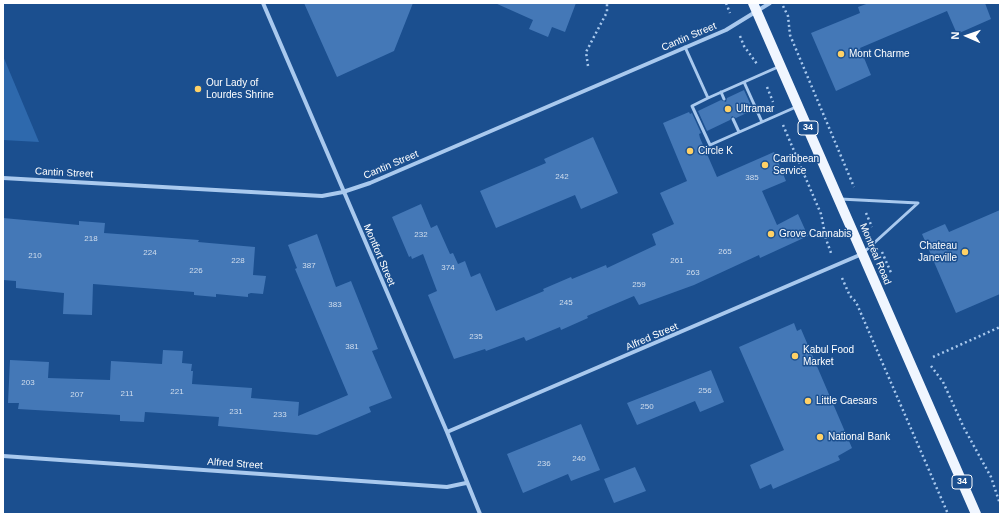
<!DOCTYPE html>
<html>
<head>
<meta charset="utf-8">
<style>
	body { margin:0 }
	#map { position:relative; width:1003px; height:517px; overflow:hidden; background:#1b4f8f; font-family:Helvetica,sans-serif }
	canvas { display:block }
	.frame { position:absolute; inset:0; border:4px solid #fff; pointer-events:none }
	.north { position:absolute; left:947px; top:16px; width:40px; height:40px; -webkit-text-stroke:3px #1b4f8f; paint-order:stroke; rotate:272deg; font-size:11px; font-weight:700; line-height:16px; text-align:center; color:#fff }
	.north::after { content:''; display:block; margin:auto; width:14px; height:18px; background:#fff; clip-path:polygon(50% 0,100% 100%,50% 72%,0 100%) }
</style>
</head>
<body>
<div id="map">
<canvas width="1003" height="517"></canvas>
<div class="frame"></div>
<div class="north">N</div>
</div>
<script>
const ctx = document.querySelector('canvas').getContext('2d');
ctx.lineJoin = 'round';
function fill(path, color) {
  ctx.fillStyle = color;
  ctx.fill(path, 'evenodd');
}
function shape(rows) {
  const path = new Path2D();
  for (const r of rows) {
    path.moveTo(r[0], r[1]);
    for (let i = 2; i < r.length; i += 2) path.lineTo(r[i], r[i + 1]);
  }
  return path;
}
function strokePath(path, color, width, dash) {
  ctx.strokeStyle = color;
  ctx.lineWidth = width;
  ctx.lineCap = dash ? 'butt' : 'round';
  ctx.setLineDash(dash || []);
  ctx.stroke(path);
}
function drawText(font, color, halo, rows, align = 'center') {
  ctx.font = font + ' Helvetica,sans-serif';
  ctx.lineWidth = 3;
  ctx.setLineDash([]);
  ctx.textBaseline = 'middle';
  ctx.strokeStyle = halo;
  ctx.fillStyle = color;
  for (const [text, x, y, turn = 0] of rows) {
    ctx.save();
    ctx.translate(x, y);
    ctx.rotate((+turn || 0) * Math.PI / 180);
    ctx.textAlign = isNaN(turn) ? turn : align;
    if (halo) ctx.strokeText(text, 0, 0);
    ctx.fillText(text, 0, 0);
    ctx.restore();
  }
}
fill(shape([
	[3,56,39,142,3,140]
]), '#2e69ad');
fill(shape([
	[304,3,413,3,394,51,337,77],
	[495,3,576,3,565,32,552,27,548,37,529,29,533,20],
	[869,3,985,3,991,19,957,34,947,11,860,48,871,75,836,91,811,33,860,13,858,7],
	[744,90,753,110,736,118,732,116,730,120,707,131,698,111,721,100,726,102,727,98],
	[689,112,690,114,692,113,701,133,699,134,700,138,717,177,774,152,786,181,762,191,777,225,798,214,808,236,760,258,759,255,694,285,639,305,634,296,587,316,588,318,561,330,560,327,526,341,524,337,486,351,485,349,454,359,428,295,437,291,423,254,412,259,411,256,409,257,392,217,421,204,431,228,437,225,450,254,453,253,458,264,465,261,471,277,480,273,496,311,544,291,543,289,571,277,572,279,606,265,607,268,656,245,652,234,674,224,660,193,687,181,663,123],
	[593,137,618,193,581,209,575,195,496,228,480,191,546,163,544,159],
	[1000,210,1000,294,956,313,922,234,945,224,949,232],
	[3,218,79,225,79,221,105,223,104,233,199,240,198,242,255,247,253,275,266,276,263,294,251,293,248,294,248,297,216,294,216,297,194,295,194,292,93,284,92,315,63,314,64,293,16,288,16,281,3,280],
	[317,234,336,287,351,281,378,349,372,351,392,398,369,407,371,412,317,435,218,426,219,417,145,412,144,422,120,421,120,415,18,409,19,403,8,403,10,360,49,362,48,378,110,380,111,361,162,364,163,350,183,351,182,363,192,364,191,371,193,371,192,384,252,388,251,398,299,402,298,416,348,395,295,269,297,268,288,245],
	[794,323,797,331,801,329,852,448,838,456,840,460,773,489,771,484,760,489,750,465,784,450,739,347],
	[711,370,724,402,700,412,695,401,637,425,627,403],
	[581,424,600,470,571,481,568,474,523,493,507,454],
	[635,467,646,491,614,503,604,479]
]), '#4478b7');
strokePath(shape([
	[726,3,730,13],
	[783,6,788,16,790,35,854,187],
	[740,36,744,46,757,64],
	[588,66,586,52,607,12,607,3],
	[767,87,773,102],
	[783,125,821,214,826,239,831,253],
	[866,213,872,227],
	[882,252,892,275],
	[842,278,850,296,856,302,948,514],
	[933,357,1000,327],
	[931,366,943,382,964,428,991,477,1000,504]
]), '#a9c9ee', 2.5, [2, 3]);
strokePath(shape([
	[685,47,708,98,692,106,710,145,796,107],
	[744,82,762,122],
	[721,92,724,99],
	[708,98,778,67],
	[733,119,739,132],
	[840,199,918,203],
	[863,253,918,203]
]), '#a9c9ee', 3);
strokePath(shape([
	[263,3,447,432,480,514],
	[3,178,322,196,343,192,370,183,726,30,770,3],
	[447,432,862,254],
	[3,456,447,487,466,483]
]), '#a9c9ee', 4);
strokePath(shape([
	[753,3,976,514]
]), '#f0f6ff', 10);
for (const [x, y, r, color] of [
	[841,54,4,"#ffd166"],
	[198,89,4,"#ffd166"],
	[728,109,4,"#ffd166"],
	[690,151,4,"#ffd166"],
	[765,165,4,"#ffd166"],
	[771,234,4,"#ffd166"],
	[965,252,4,"#ffd166"],
	[795,356,4,"#ffd166"],
	[808,401,4,"#ffd166"],
	[820,437,4,"#ffd166"]
]) {
  const dot = new Path2D();
  dot.arc(x, y, r, 0, 2 * Math.PI);
  ctx.fillStyle = color;
  ctx.fill(dot);
  strokePath(dot, '#1b4f8f', 1.5);
}
drawText('8px', '#d0dded', null, [
	["242",562,177],
	["385",752,178],
	["232",421,235],
	["218",91,239],
	["265",725,252],
	["224",150,253],
	["210",35,256],
	["228",238,261],
	["261",677,261],
	["387",309,266],
	["374",448,268],
	["226",196,271],
	["263",693,273],
	["259",639,285],
	["245",566,303],
	["383",335,305],
	["235",476,337],
	["381",352,347],
	["203",28,383],
	["256",705,391],
	["221",177,392],
	["211",127,394],
	["207",77,395],
	["250",647,407],
	["231",236,412],
	["233",280,415],
	["240",579,459],
	["236",544,464]
]);
for (const [x, y, w] of [
	[808,128,20],
	[962,482,20]
]) {
  const box = new Path2D();
  box.roundRect(x - w / 2, y - 7, w, 14, 3);
  ctx.fillStyle = '#1b4f8f';
  ctx.fill(box);
  strokePath(box, '#fff', 1);
}
drawText('bold 9px', '#fff', null, [
	["34",808,128],
	["34",962,482]
]);
drawText('10px', '#fff', '#1b4f8f', [
	["Cantin Street",689,37,-23],
	["Cantin Street",391,165,-23],
	["Cantin Street",64,173,3],
	["Montréal Road",875,254,67],
	["Montfort Street",379,255,67],
	["Alfred Street",652,337,-23],
	["Alfred Street",235,464,4]
]);
drawText('10px', '#fff', '#1b4f8f', [
	["Mont Charme",849,54],
	["Our Lady of",206,83],
	["Lourdes Shrine",206,95],
	["Ultramar",736,109],
	["Circle K",698,151],
	["Caribbean",773,159],
	["Service",773,171],
	["Grove Cannabis",779,234],
	["Chateau",957,246,"right"],
	["Janeville",957,258,"right"],
	["Kabul Food",803,350],
	["Market",803,362],
	["Little Caesars",816,401],
	["National Bank",828,437]
], 'left');
</script>
</body>
</html>
